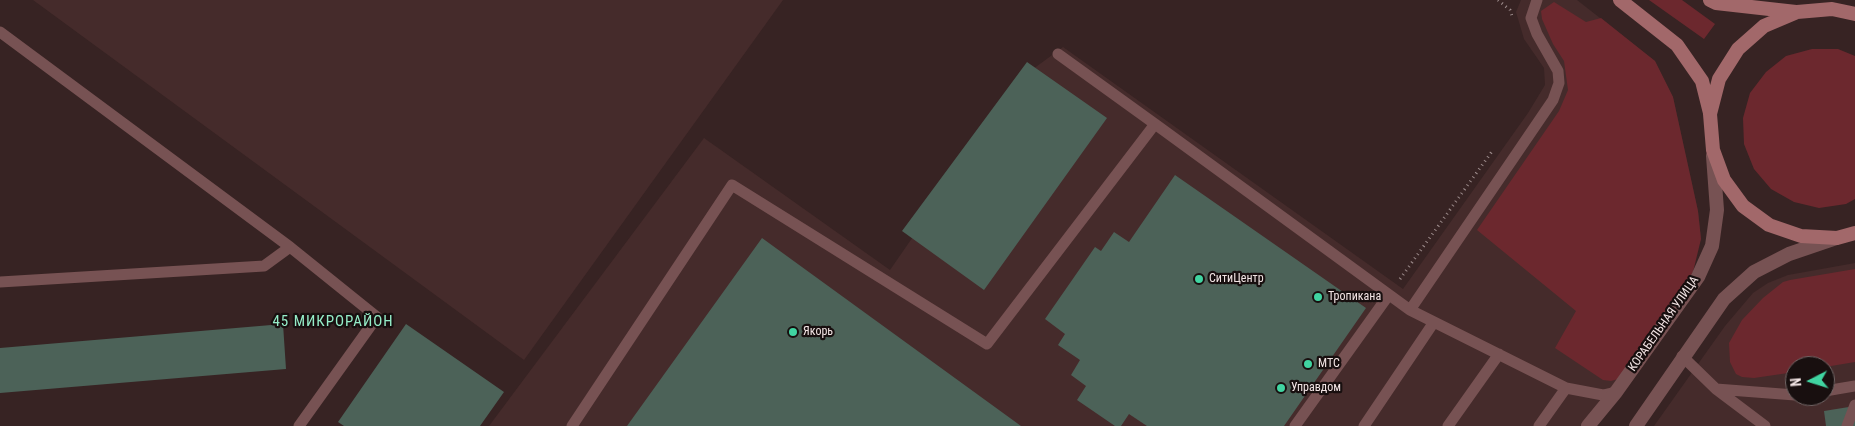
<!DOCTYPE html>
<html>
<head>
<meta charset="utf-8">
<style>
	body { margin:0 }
	#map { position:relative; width:1855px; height:426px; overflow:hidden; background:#372323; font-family:"Roboto Condensed",sans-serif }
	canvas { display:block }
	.north { position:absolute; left:1785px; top:356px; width:50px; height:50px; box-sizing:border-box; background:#180f0f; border:1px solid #706565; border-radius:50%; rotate:265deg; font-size:14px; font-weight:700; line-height:20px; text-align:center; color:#f3e5e5 }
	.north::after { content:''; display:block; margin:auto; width:18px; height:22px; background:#40d4a1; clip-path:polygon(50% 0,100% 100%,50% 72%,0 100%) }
</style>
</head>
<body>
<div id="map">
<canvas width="1855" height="426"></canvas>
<div class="north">N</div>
</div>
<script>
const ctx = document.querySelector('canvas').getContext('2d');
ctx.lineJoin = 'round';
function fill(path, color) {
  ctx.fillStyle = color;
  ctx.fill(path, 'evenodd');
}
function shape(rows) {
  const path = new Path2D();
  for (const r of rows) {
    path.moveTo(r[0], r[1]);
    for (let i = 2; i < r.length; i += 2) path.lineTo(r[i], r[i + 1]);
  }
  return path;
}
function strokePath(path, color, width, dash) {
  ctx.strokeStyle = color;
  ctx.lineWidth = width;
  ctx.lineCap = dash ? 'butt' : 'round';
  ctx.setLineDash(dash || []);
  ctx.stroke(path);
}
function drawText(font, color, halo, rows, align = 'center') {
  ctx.font = font + ' "Roboto Condensed",sans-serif';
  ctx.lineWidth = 4.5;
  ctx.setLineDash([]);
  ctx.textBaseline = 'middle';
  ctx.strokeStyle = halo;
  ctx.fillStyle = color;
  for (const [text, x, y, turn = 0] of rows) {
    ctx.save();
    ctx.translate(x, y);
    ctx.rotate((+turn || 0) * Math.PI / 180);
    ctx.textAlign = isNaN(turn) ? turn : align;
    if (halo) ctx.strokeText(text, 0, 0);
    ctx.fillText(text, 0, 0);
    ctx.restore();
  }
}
fill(shape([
	[33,0,783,0,524,360],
	[1521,0,1577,0,1655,61,1673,97,1698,211,1701,239,1685,288,1583,426,489,426,704,138,890,270,1025,75,1063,47,1403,289,1528,113,1545,85,1544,68,1524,39,1516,12],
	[1855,263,1855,426,1654,426,1725,326,1753,293,1768,283,1788,275],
	[1795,366,1825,366,1825,396,1795,396]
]), '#452b2b');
fill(shape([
	[1649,0,1682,0,1715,24,1704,39],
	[1554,2,1586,22,1601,18,1655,61,1673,97,1698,211,1701,239,1693,272,1618,379,1611,381,1603,380,1555,348,1576,311,1477,230,1559,111,1568,90,1564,61,1553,44,1542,19,1541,11],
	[1812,49,1838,49,1855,56,1855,199,1846,204,1819,208,1794,202,1771,189,1754,169,1744,144,1743,118,1750,93,1766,72,1786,56],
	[1855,269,1855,362,1825,367,1795,366,1795,372,1754,378,1742,377,1736,374,1730,362,1729,343,1742,320,1763,298,1783,282,1790,280]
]), '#6c282e');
fill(shape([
	[1027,62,1107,118,984,290,902,231],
	[1175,175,1366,308,1284,426,1147,426,1129,414,1121,426,1115,426,1077,400,1086,386,1071,375,1080,360,1058,345,1065,334,1045,319,1095,247,1101,251,1114,232,1129,242],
	[762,238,1021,426,627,426],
	[283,324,286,369,0,393,0,348],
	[406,324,504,392,480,426,344,426,338,422],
	[1855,406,1855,426,1826,426,1824,411]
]), '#4c6258');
strokePath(shape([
	[1498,0,1510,10,1512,16],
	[1400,279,1493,150]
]), '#9d8c8c', 3, [1, 4]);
strokePath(shape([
	[0,32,290,247,377,317,299,426],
	[1058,54,1155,124],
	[0,282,264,266,290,247],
	[1410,310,1553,100,1559,83,1558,71,1537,34,1531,18,1537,0],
	[1682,356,1716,389,1765,426],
	[1566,388,1603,395,1616,392],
	[1716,389,1795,395],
	[1825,391,1855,386],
	[572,426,732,185,987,344,1155,124,1410,310,1566,388,1539,426],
	[1295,426,1388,296],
	[1364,426,1434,322],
	[1448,426,1499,354],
	[1847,426,1855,405]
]), '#775253', 11);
strokePath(shape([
	[1588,426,1616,392,1698,277,1712,246,1717,210,1713,156],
	[1636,426,1724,299,1754,272,1789,254,1836,238]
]), '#775253', 14);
strokePath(shape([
	[1620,0,1677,45,1702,81,1710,113],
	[1710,0,1716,3,1796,12],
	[1855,14,1832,9,1797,12,1764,26,1738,49,1719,79,1710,114,1713,150,1724,180,1743,206,1769,225,1801,236,1837,238,1855,233]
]), '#a2686a', 14);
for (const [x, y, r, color] of [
	[1199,279,5,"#40d4a1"],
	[1318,297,5,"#40d4a1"],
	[793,332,5,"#40d4a1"],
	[1308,364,5,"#40d4a1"],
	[1281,388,5,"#40d4a1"]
]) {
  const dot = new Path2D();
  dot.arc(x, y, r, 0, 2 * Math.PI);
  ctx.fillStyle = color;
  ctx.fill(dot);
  strokePath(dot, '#180f0f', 2);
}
drawText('12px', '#f3e5e5', '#180f0f', [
	["СитиЦентр",1209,279],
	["Тропикана",1328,297],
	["Якорь",803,332],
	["МТС",1318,364],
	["Управдом",1291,388]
], 'left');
drawText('12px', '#f3e5e5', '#180f0f', [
	["КОРАБЕЛЬНАЯ УЛИЦА",1664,324,-55]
]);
ctx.letterSpacing = '1px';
drawText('15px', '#95edc8', '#180f0f', [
	["45 МИКРОРАЙОН",333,322]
]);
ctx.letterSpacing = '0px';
</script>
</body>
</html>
